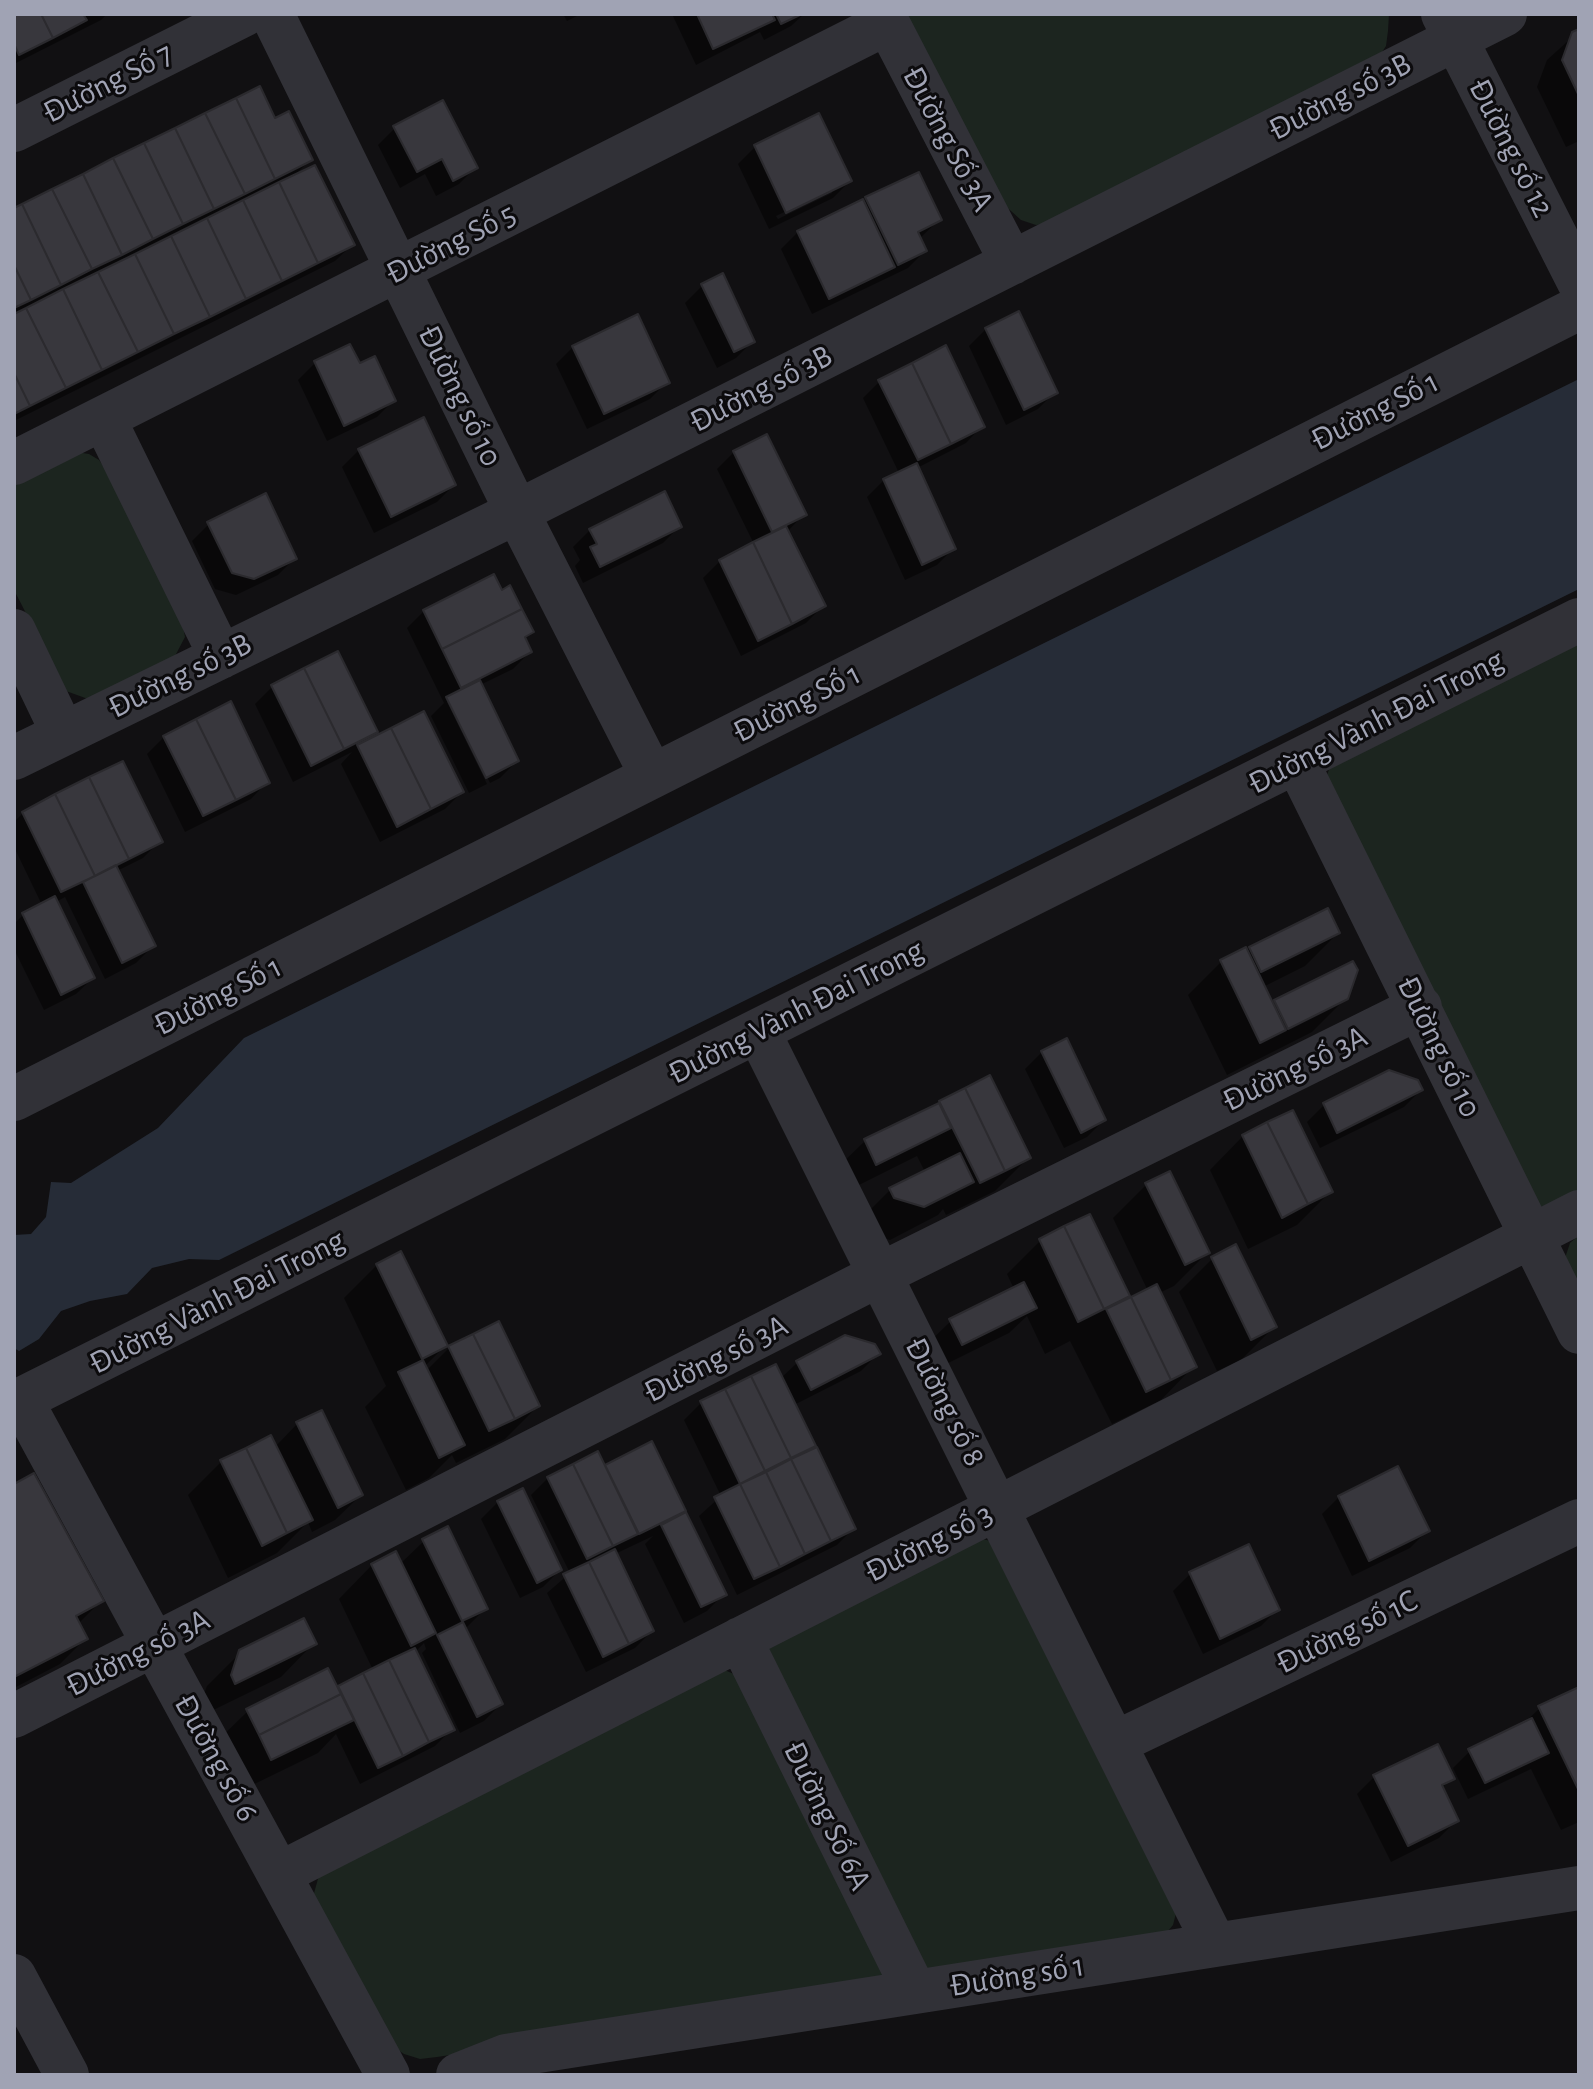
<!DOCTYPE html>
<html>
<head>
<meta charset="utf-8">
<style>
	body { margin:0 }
	#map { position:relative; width:1593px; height:2089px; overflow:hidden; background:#111012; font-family:"Alegreya Sans",sans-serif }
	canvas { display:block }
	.frame { position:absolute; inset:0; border:16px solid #a0a3b4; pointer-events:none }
</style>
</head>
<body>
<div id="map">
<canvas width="1593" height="2089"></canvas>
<div class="frame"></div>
</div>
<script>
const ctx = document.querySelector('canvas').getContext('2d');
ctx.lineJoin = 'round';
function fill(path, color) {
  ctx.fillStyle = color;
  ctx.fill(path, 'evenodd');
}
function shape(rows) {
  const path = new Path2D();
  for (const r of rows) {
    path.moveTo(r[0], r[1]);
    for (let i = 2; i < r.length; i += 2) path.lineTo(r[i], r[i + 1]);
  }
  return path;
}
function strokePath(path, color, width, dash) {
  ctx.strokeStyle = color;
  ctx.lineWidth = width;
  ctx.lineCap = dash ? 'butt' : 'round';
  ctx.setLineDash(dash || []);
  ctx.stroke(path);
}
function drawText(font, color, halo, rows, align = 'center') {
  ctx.font = font + ' "Alegreya Sans",sans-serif';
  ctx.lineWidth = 6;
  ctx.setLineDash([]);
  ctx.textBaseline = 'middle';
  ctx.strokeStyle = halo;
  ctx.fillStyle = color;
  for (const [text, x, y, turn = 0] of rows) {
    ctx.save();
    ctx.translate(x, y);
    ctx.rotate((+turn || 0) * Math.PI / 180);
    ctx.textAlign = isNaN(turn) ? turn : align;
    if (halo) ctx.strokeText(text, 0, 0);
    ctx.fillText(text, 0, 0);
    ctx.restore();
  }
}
fill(shape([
	[907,14,1389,14,1388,31,1386,46,1374,64,1049,224,1036,225,1021,220,1001,202],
	[76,452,89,454,99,460,106,470,183,626,185,637,174,658,88,699,66,691,14,590,14,478],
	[1579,632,1579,1194,1547,1207,1536,1206,1327,775,1331,764],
	[1579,1235,1579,1301,1564,1261,1570,1243],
	[976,1538,987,1540,999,1547,1176,1913,1173,1925,1163,1937,930,1971,919,1964,768,1647],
	[722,1669,741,1677,887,1970,871,1990,437,2057,420,2059,404,2054,392,2046,313,1897,319,1875]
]), '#1c251f');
fill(shape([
	[1579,379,1579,589,219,1260,189,1259,152,1268,127,1294,90,1301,61,1311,39,1339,19,1351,14,1348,14,1235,31,1234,46,1217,51,1182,71,1183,158,1128,244,1038]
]), '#262c37');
fill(shape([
	[14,14,107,14,101,20,14,64],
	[563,14,581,14,567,21],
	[672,14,804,14,791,26,764,40,760,32,696,65],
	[1579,31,1579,141,1566,147,1537,87,1547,60],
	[274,121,310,160,293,177,352,245,335,261,14,421,14,210],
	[395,128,476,167,459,184,436,196,425,174,400,188,378,145],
	[755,147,850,181,833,198,769,229,738,164],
	[832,189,832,193,778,219,776,216],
	[866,199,939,220,919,239,925,251,908,268,812,314,781,249,798,232],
	[702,286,753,341,736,358,717,368,685,303],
	[986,329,1055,392,1038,409,1006,425,969,346],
	[350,347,360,366,394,400,377,417,327,441,298,380,315,363],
	[573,347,667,382,650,399,587,429,556,364],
	[880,381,982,426,966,443,917,468,954,548,937,565,905,580,867,497,884,480,899,473,863,398],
	[359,450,454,485,437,502,374,533,342,467],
	[734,452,804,514,787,532,823,606,806,623,741,656,703,578,720,561,754,544,717,469],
	[209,524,295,558,278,575,236,595,215,589,192,541],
	[680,526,663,543,583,583,575,566,580,560,573,547,590,530],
	[424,611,531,632,524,639,530,652,513,669,480,685,517,761,500,778,490,783,451,702,447,702,487,784,469,793,431,716,444,703,407,628],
	[337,654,375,731,364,743,462,792,445,809,380,842,341,764,352,752,293,782,255,704,272,687],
	[164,737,267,782,251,799,185,832,147,754],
	[23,813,160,841,143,858,117,871,153,946,136,963,105,979,65,897,56,902,93,978,76,994,44,1010,14,949,14,924,23,915,42,905,14,847,14,822],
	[1338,933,1305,966,1263,987,1271,1005,1275,1001,1346,998,1312,1032,1227,1075,1188,995,1221,962,1250,948],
	[1042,1052,1104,1120,1087,1137,1064,1148,1025,1069],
	[1421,1090,1404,1107,1320,1148,1307,1122,1324,1105],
	[941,1103,1028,1158,995,1191,946,1215,943,1209,938,1215,890,1240,861,1231,857,1223,890,1190,925,1172,917,1156,851,1189,839,1166,865,1141],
	[1243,1136,1331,1191,1297,1225,1248,1249,1210,1170],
	[1146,1185,1208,1252,1174,1286,1159,1293,1194,1366,1161,1400,1112,1424,1070,1341,1045,1354,1027,1316,1009,1333,936,1369,925,1346,951,1321,1014,1289,1007,1274,1040,1241,1127,1296,1118,1305,1148,1291,1113,1218],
	[1212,1259,1274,1327,1241,1360,1217,1371,1179,1292],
	[377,1265,445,1346,424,1367,426,1371,449,1348,538,1406,505,1439,456,1463,452,1455,429,1478,406,1490,365,1407,386,1386,344,1298],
	[878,1354,861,1371,794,1405,854,1528,837,1545,737,1595,699,1516,721,1496,684,1420,701,1403,781,1378,797,1363],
	[297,1424,361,1495,335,1520,312,1532,308,1522,277,1553,228,1578,188,1495,221,1462,275,1447],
	[651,1444,724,1594,707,1611,684,1623,645,1544,653,1536,615,1554,652,1631,635,1648,586,1672,547,1593,570,1573,531,1495,548,1478,604,1468],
	[14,1487,102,1600,78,1624,85,1639,60,1664,14,1688],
	[1339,1497,1427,1531,1410,1548,1352,1576,1322,1514],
	[498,1502,560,1570,543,1587,520,1598,481,1519],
	[424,1541,486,1608,464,1630,501,1704,484,1721,460,1733,422,1653,426,1649,424,1643,415,1652,452,1729,435,1746,360,1784,336,1734,318,1753,238,1792,214,1744,248,1711,337,1690,373,1670,339,1599,372,1565,400,1564],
	[1190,1574,1278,1609,1261,1626,1203,1654,1173,1591],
	[314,1643,281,1677,201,1716,198,1710,207,1686,241,1652],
	[1579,1689,1579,1822,1561,1830,1531,1769,1468,1799,1453,1768,1470,1751,1522,1725,1540,1708],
	[1374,1777,1452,1778,1441,1789,1456,1821,1439,1838,1391,1862,1357,1794]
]), '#0007');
const building = shape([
	[14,14,41,14,53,38,19,55,14,44,14,14],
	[41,14,83,14,87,20,53,38,41,14],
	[697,14,772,14,775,20,713,49,697,14],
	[776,14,802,14,781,24,776,14],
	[1579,29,1579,96,1562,60,1572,32,1579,29],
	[260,86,275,118,289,111,313,160,275,179,236,98,260,86],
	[236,98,275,179,245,194,205,113,236,98],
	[443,100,478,168,453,181,442,159,417,172,393,126,443,100],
	[205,113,245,194,214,209,175,128,205,113],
	[819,113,852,181,786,213,754,145,819,113],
	[175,128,214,209,183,224,144,143,175,128],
	[144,143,183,224,153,239,113,158,144,143],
	[113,158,153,239,122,255,83,174,113,158],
	[315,165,355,245,318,263,279,182,315,165],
	[919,172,942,220,918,232,927,251,898,265,865,197,919,172],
	[83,174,122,255,92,269,52,189,83,174],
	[279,182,318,263,282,281,243,200,279,182],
	[52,189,92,269,61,285,22,204,52,189],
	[863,199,895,267,829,299,797,231,863,199],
	[243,200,282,281,246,299,207,218,243,200],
	[22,204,61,285,31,300,14,265,14,208,22,204],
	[207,218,246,299,210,317,171,236,207,218],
	[171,236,210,317,174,334,135,254,171,236],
	[135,254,174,334,138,352,98,272,135,254],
	[14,265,31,300,14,308,14,265],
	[98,272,138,352,102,370,63,289,98,272],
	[723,273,755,342,734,352,701,284,723,273],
	[63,289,102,370,66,388,26,308,63,289],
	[26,308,66,388,30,406,14,373,14,314,26,308],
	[1019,311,1058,393,1024,410,985,328,1019,311],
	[638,314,670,383,604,414,572,346,638,314],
	[350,344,360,363,375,356,396,401,344,426,314,361,350,344],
	[946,345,985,427,951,444,912,363,946,345],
	[912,363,951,444,918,460,878,380,912,363],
	[14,373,30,406,14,414,14,373],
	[424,417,456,485,391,517,358,449,424,417],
	[767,434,807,515,772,532,733,451,767,434],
	[917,463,956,549,922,565,883,479,917,463],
	[665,491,682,527,600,567,590,547,597,544,589,529,665,491],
	[266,493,297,559,254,579,232,573,207,522,266,493],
	[786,526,826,606,792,624,753,542,786,526],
	[753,542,792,624,758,641,719,560,753,542],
	[494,574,502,590,510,585,522,609,442,649,423,610,494,574],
	[522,609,534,632,525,637,532,652,461,688,442,649,522,609],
	[338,651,378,732,344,749,304,668,338,651],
	[304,668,344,749,311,766,271,685,304,668],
	[480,680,519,761,486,778,446,697,480,680],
	[231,701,270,783,236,800,196,719,231,701],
	[424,711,464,792,431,809,391,728,424,711],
	[196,719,236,800,203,816,163,736,196,719],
	[391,728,431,809,397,827,357,745,391,728],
	[123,761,163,842,129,859,89,777,123,761],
	[89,777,129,859,95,876,55,794,89,777],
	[55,794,95,876,61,892,22,812,55,794],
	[116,865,156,946,122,963,83,882,116,865],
	[55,896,95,978,61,995,22,913,55,896],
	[1328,908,1340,933,1261,972,1249,947,1328,908],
	[1246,947,1286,1030,1260,1043,1220,960,1246,947],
	[1353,961,1358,970,1348,999,1288,1029,1274,1000,1353,961],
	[1067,1038,1106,1120,1081,1133,1041,1051,1067,1038],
	[1389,1070,1418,1080,1423,1090,1337,1133,1323,1103,1389,1070],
	[990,1075,1031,1158,1005,1171,965,1088,990,1075],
	[965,1088,1005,1171,980,1183,939,1101,965,1088],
	[939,1103,951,1128,876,1165,864,1139,939,1103],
	[1293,1110,1333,1192,1308,1204,1267,1122,1293,1110],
	[1267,1122,1308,1204,1282,1218,1242,1135,1267,1122],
	[960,1153,974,1182,924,1207,894,1198,889,1188,960,1153],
	[1170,1171,1210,1253,1185,1265,1145,1183,1170,1171],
	[1090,1214,1130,1296,1104,1309,1064,1226,1090,1214],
	[1064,1226,1104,1309,1078,1322,1039,1239,1064,1226],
	[1236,1244,1277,1327,1251,1340,1211,1257,1236,1244],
	[401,1251,448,1346,422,1359,376,1264,401,1251],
	[1024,1282,1037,1308,962,1345,949,1319,1024,1282],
	[1157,1284,1197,1367,1171,1380,1131,1297,1157,1284],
	[1131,1297,1171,1380,1146,1392,1106,1309,1131,1297],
	[499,1321,540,1406,515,1419,473,1334,499,1321],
	[473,1334,515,1419,489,1431,448,1346,473,1334],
	[845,1335,875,1344,881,1354,811,1390,796,1361,845,1335],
	[423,1360,465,1445,439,1458,398,1372,423,1360],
	[776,1364,816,1446,791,1458,751,1376,776,1364],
	[751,1376,791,1458,765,1471,725,1389,751,1376],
	[725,1389,765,1471,740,1484,700,1401,725,1389],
	[322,1410,363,1495,338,1508,296,1422,322,1410],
	[271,1435,313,1520,287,1533,246,1448,271,1435],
	[652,1441,686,1511,639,1534,605,1465,652,1441],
	[817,1447,856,1529,831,1541,791,1459,817,1447],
	[246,1448,287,1533,262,1546,220,1460,246,1448],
	[598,1451,638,1534,613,1546,573,1464,598,1451],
	[791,1459,831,1541,805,1554,766,1472,791,1459],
	[573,1464,613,1546,587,1559,547,1477,573,1464],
	[1398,1466,1430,1531,1369,1561,1338,1496,1398,1466],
	[766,1472,805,1554,780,1567,740,1484,766,1472],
	[34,1473,104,1601,76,1616,88,1639,14,1677,14,1484,34,1473],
	[740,1484,780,1567,754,1579,714,1497,740,1484],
	[523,1488,562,1570,537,1583,497,1501,523,1488],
	[686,1512,727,1595,701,1607,661,1525,686,1512],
	[448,1526,488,1609,462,1621,422,1539,448,1526],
	[1249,1544,1280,1610,1220,1639,1189,1572,1249,1544],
	[615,1549,654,1631,629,1644,589,1562,615,1549],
	[396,1551,436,1633,411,1646,371,1564,396,1551],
	[589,1562,629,1644,603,1657,563,1574,589,1562],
	[304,1618,317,1644,235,1684,231,1675,239,1650,304,1618],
	[463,1622,503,1704,477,1717,437,1635,463,1622],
	[415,1648,455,1730,429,1742,389,1660,415,1648],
	[389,1660,429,1742,403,1756,363,1673,389,1660],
	[328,1668,341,1694,259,1735,246,1709,328,1668],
	[363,1673,403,1756,378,1768,338,1686,363,1673],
	[1579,1687,1579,1791,1538,1706,1579,1687],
	[341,1694,354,1720,271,1760,259,1735,341,1694],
	[1532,1718,1549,1753,1485,1783,1468,1749,1532,1718],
	[1438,1744,1455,1779,1442,1785,1459,1821,1408,1846,1373,1775,1438,1744]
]);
fill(building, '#38373d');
strokePath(building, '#2b2a2e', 2);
strokePath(shape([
	[272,14,517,512,652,776],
	[883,14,1012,263],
	[1443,14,1579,282],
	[14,130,245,14],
	[104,419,221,657],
	[14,463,887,23],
	[14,631,63,733],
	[14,758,517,512,1505,14],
	[1297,762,1579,1332],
	[758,1031,1215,1945],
	[14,1099,1579,308],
	[21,1400,388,2075],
	[14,1403,1579,620],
	[740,1639,915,1992],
	[14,1716,881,1274,1420,1007],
	[1115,1743,1579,1521],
	[279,1874,1579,1212],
	[14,1976,67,2075],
	[458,2075,506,2056,1579,1888]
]), '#313137', 44);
drawText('32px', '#a0a3b4', '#0c0b0d', [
	["Đường Số 7",108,83,-27],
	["Đường số 3B",1340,97,-27],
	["Đường Số 3A",948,139,62],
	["Đường số 12",1511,148,63],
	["Đường Số 5",451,244,-27],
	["Đường số 3B",761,389,-27],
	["Đường số 10",460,396,64],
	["Đường Số 1",1375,411,-27],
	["Đường số 3B",180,676,-26],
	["Đường Số 1",797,703,-27],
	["Đường Vành Đai Trong",1376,722,-27],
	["Đường Số 1",218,996,-27],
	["Đường Vành Đai Trong",796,1012,-27],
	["Đường số 10",1439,1047,64],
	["Đường số 3A",1295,1069,-26],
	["Đường Vành Đai Trong",217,1302,-27],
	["Đường số 3A",716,1359,-27],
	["Đường số 8",945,1402,63],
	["Đường số 3",929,1543,-27],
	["Đường số 1C",1347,1632,-26],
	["Đường số 3A",138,1653,-27],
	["Đường số 6",216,1758,61],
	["Đường Số 6A",827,1816,64],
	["Đường số 1",1017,1976,-9]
]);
</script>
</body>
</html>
